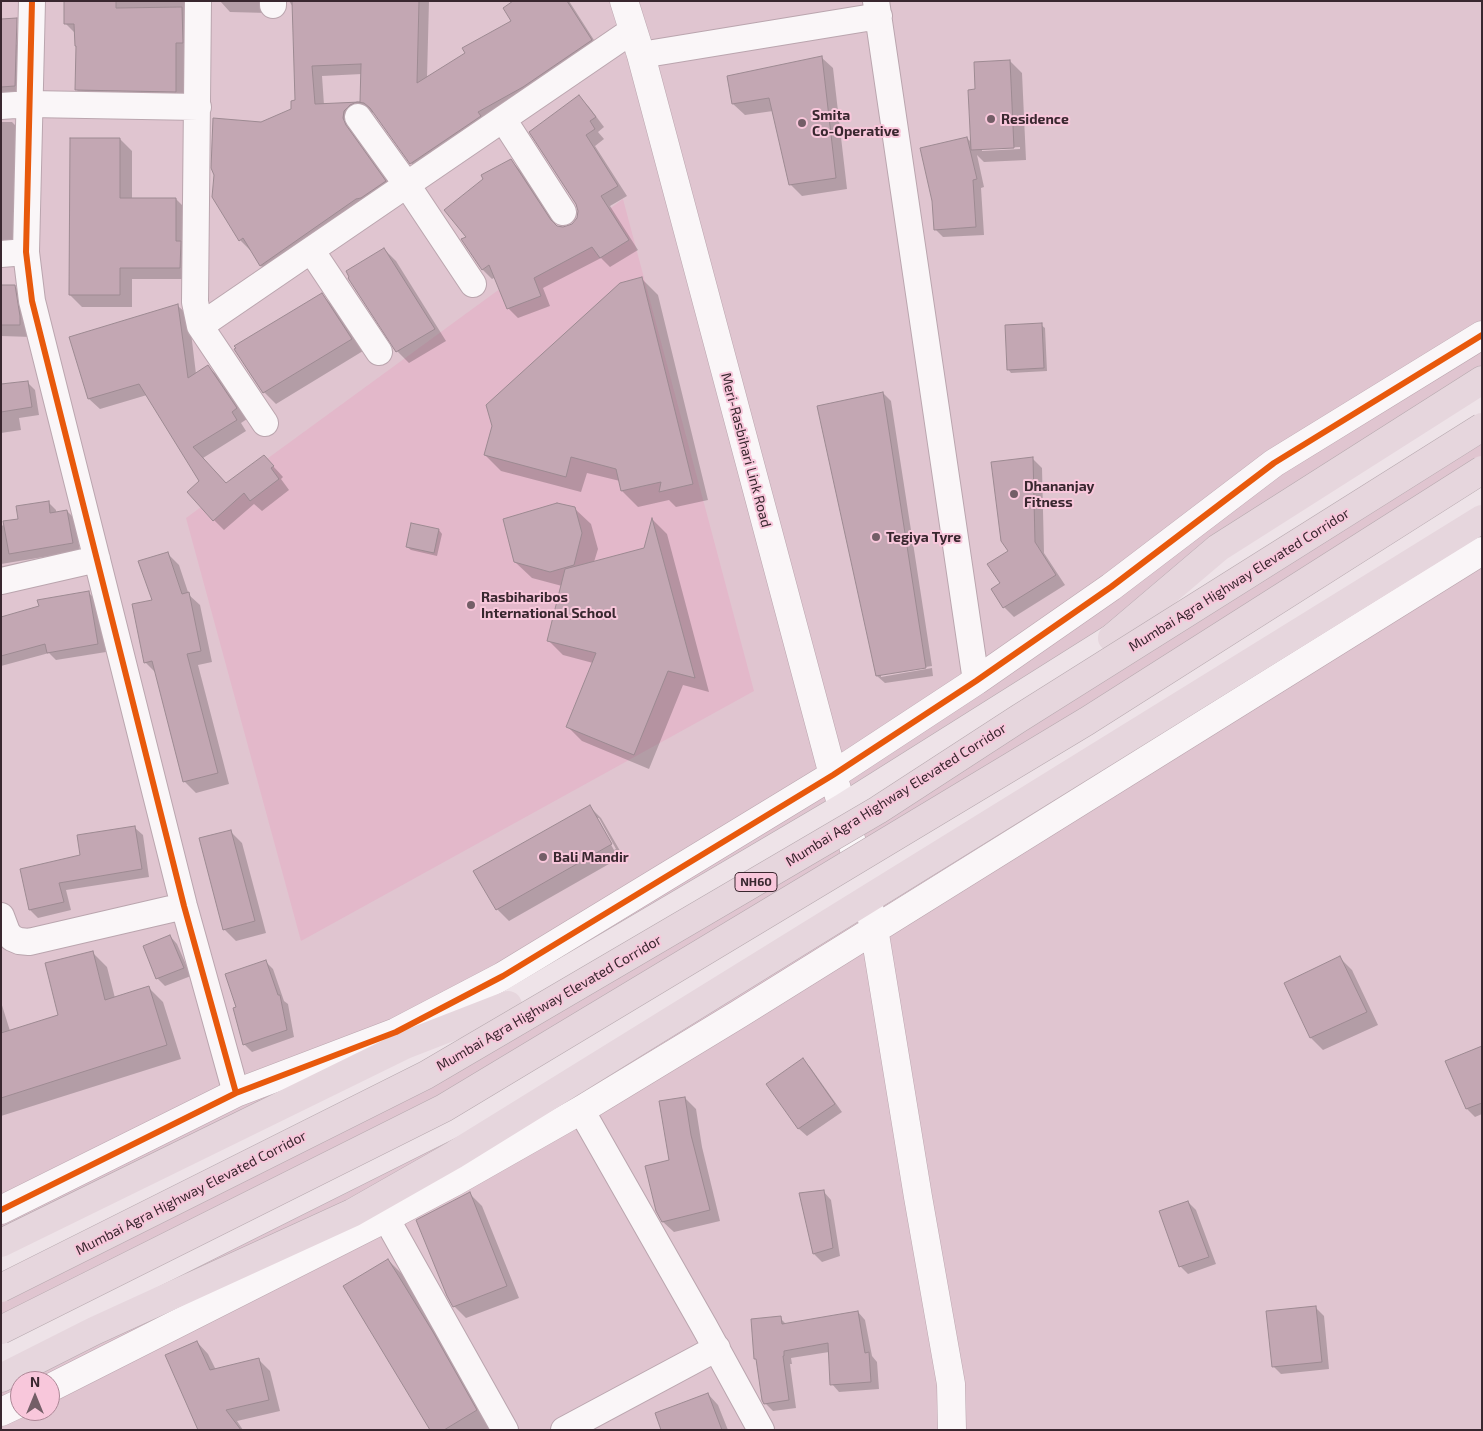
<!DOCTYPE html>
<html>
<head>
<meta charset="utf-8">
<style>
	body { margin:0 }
	#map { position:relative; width:1483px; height:1431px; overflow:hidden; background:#e0c5d0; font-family:"Exo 2",sans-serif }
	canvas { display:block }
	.frame { position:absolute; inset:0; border:2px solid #39272f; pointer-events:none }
	.north { position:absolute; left:10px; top:1371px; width:50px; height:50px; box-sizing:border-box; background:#f8c7db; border:1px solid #ac8796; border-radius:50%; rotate:0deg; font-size:14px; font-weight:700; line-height:20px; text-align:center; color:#39272f }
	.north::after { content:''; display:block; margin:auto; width:18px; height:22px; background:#735e67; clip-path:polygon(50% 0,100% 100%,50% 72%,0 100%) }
</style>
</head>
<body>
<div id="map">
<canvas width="1483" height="1431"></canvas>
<div class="frame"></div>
<div class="north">N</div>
</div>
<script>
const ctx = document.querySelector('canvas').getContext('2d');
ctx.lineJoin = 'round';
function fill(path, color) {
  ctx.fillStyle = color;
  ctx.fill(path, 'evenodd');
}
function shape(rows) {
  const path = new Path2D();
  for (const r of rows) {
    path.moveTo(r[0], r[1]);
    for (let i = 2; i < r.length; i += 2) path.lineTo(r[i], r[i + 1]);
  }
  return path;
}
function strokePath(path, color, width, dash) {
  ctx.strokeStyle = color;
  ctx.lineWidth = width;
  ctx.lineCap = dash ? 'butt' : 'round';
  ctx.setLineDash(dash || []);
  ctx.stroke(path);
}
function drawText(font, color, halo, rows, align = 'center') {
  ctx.font = font + ' "Exo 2",sans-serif';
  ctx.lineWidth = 4;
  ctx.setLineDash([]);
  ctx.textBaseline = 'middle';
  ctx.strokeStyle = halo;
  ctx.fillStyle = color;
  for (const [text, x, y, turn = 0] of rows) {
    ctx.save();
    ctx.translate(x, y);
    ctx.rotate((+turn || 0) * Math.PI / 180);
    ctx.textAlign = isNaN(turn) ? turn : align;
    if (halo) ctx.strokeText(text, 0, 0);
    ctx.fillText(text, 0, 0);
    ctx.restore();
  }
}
fill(shape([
	[623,199,754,691,301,941,186,518]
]), '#e3b8ca');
fill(shape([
	[65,1,190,1,185,100,86,99,76,89,77,47,75,33,66,24],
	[220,1,273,1,268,13,230,12],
	[289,1,429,1,427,78,466,54,513,21,515,1,569,1,601,51,422,174,411,163,375,113,368,112,353,129,356,137,395,192,272,276,261,266,252,250,250,250,240,240,261,124,293,110,296,102,293,7],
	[362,74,361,103,324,105,322,76],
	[1,44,16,44,29,57,23,99,1,112],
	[821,57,833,68,847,189,802,196,790,184,773,111,745,115,733,104,729,77],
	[1010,61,1022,73,1026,160,984,162,977,155,984,187,981,188,984,235,943,237,935,229,967,138,972,143,977,91],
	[1020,147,1020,149,982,151,982,149],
	[579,97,589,107,604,127,598,132,604,139,595,146,627,196,610,206,638,250,610,267,601,258,543,288,550,306,518,318,508,308,496,277,492,279,482,269,468,237,511,161,521,171,557,227,563,228,572,225,578,219,579,211],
	[1,122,12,122,25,135,24,250,1,251],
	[120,139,132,151,132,199,176,199,188,211,192,279,132,279,132,307,82,307,70,295],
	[384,249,396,261,446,341,409,363,397,351,349,278],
	[642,279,658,295,708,500,676,507,669,500,638,507,622,491,620,481,587,473,581,492,501,471,485,455],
	[1,286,14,286,27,298,32,337,1,336],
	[322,295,334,307,363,351,276,404,264,392,237,349],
	[178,306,189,316,196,374,208,367,219,377,247,419,241,423,246,431,203,458,227,484,264,456,283,477,281,479,289,490,262,511,254,504,224,530,214,520,201,481,147,395,100,409,89,399],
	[1041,325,1045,328,1047,371,1011,373,1008,369],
	[27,382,35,390,39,415,19,418,21,430,1,433,1,386],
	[883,393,891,401,932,666,881,674,881,677,932,668,933,676,885,683,877,676],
	[1032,458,1042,468,1044,553,1065,585,1014,617,1004,607,1002,584],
	[48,502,56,510,56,513,67,511,75,519,80,551,1,564,1,526,20,520],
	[574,508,591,524,598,549,594,562,645,549,653,520,667,534,709,692,683,685,649,769,582,741,567,726,593,663,563,655,548,640,562,586,532,578,515,562],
	[412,525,439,530,442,534,437,556,411,550,407,547],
	[168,554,179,565,189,595,200,605,212,662,198,665,229,784,196,793,184,781,157,674,145,662,154,601],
	[88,592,96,600,106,652,56,660,49,653,1,666,1,618],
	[589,806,601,818,623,856,509,921,497,909],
	[596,818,599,818,616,849,614,850],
	[135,828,143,835,149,877,66,890,71,910,38,918,30,910,81,856],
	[230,831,242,843,266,933,236,941,224,929],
	[170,936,177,944,191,976,165,986,157,978],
	[93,953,107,967,115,998,148,987,163,1002,181,1059,1,1116,1,1002,10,1031,60,1016],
	[1340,958,1352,970,1378,1025,1323,1050,1311,1038,1286,984],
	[266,962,273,969,284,1001,288,1004,294,1037,252,1052,244,1044,238,1008],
	[1482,1047,1482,1114,1475,1117,1467,1109,1447,1062],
	[803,1060,810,1067,842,1112,807,1136,799,1129,767,1085],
	[685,1098,696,1109,702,1147,720,1221,674,1232,663,1222,670,1161],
	[824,1192,831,1200,840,1256,822,1262,814,1254,801,1194],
	[470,1194,482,1206,519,1298,466,1318,454,1306],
	[1188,1202,1196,1210,1216,1264,1188,1274,1180,1266],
	[388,1260,404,1276,492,1426,486,1430,431,1430],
	[1316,1308,1324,1316,1329,1369,1281,1374,1273,1366],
	[858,1312,865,1320,872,1356,877,1362,879,1389,839,1392,832,1384,829,1352,791,1358,792,1364,790,1364,796,1408,773,1411,765,1403,780,1318,787,1325],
	[197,1342,208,1354,216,1370,259,1360,270,1371,280,1411,237,1421,243,1430,200,1430],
	[708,1394,718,1405,728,1430,663,1430]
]), '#0003');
const building = shape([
	[64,1,116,1,116,8,182,7,183,43,176,43,176,92,75,90,76,46,75,46,74,24,64,24,64,1],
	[292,1,419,1,417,83,465,53,462,48,511,21,503,8,513,1,567,1,592,40,523,87,478,112,481,116,410,164,370,108,364,103,357,102,350,105,344,111,343,118,346,125,386,181,361,198,356,199,260,266,243,238,239,241,212,197,214,175,211,168,213,118,261,122,291,109,291,101,295,100,292,1],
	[361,64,360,102,315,104,312,66,361,64],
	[17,18,15,86,1,87,1,19,17,18],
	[822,56,836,178,789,185,769,98,732,104,727,76,822,56],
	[1010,60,1014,148,971,150,968,90,975,89,974,62,1010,60],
	[579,95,596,117,590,121,595,129,586,135,618,186,601,196,629,240,600,258,592,247,534,278,541,296,507,309,489,265,482,270,461,239,466,237,444,210,483,179,481,175,511,159,551,220,557,226,563,227,572,224,577,218,578,211,576,204,529,132,579,95],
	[967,137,977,179,973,180,976,227,934,230,932,201,920,148,967,137],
	[70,138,120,138,120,198,176,198,176,241,181,241,180,268,120,268,120,295,69,295,70,138],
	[384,248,435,329,396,352,348,278,349,277,346,271,384,248],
	[642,277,693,484,659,492,661,482,621,491,616,469,571,457,566,477,484,455,492,426,486,405,620,283,642,277],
	[1,285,15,285,20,316,20,325,1,325,1,285],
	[322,293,352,339,263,393,234,349,236,348,234,346,322,293],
	[178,304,188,378,208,365,237,408,232,412,237,420,193,447,226,483,264,455,274,466,271,468,279,479,250,501,244,493,213,521,187,492,199,481,139,384,88,399,69,337,178,304],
	[1042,323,1044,368,1007,370,1005,325,1042,323],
	[28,381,32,407,1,412,1,384,28,381],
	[883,392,926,668,876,676,817,406,883,392],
	[1033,457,1035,542,1056,575,1003,608,991,589,1000,583,987,564,1008,551,1001,541,991,462,1033,457],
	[49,501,50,513,67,510,73,543,9,554,3,521,18,519,16,506,49,501],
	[557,503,575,507,582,533,574,565,550,572,514,562,503,519,557,503],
	[652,518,695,678,668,671,634,755,566,727,596,653,547,641,565,569,644,548,652,518],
	[411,523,439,529,434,553,406,547,411,523],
	[168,552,182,594,189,592,201,651,187,654,218,773,183,782,152,661,144,663,132,604,152,600,138,561,168,552],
	[89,591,98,644,47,653,45,644,1,656,1,617,39,606,37,600,89,591],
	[590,805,612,844,496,910,473,871,590,805],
	[135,826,142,869,59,883,64,902,29,910,20,869,80,855,77,835,135,826],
	[231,830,255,921,223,930,199,838,231,830],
	[170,935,184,968,156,979,143,946,170,935],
	[93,951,105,1000,149,986,167,1045,1,1098,1,1033,58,1015,45,963,93,951],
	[1340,956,1367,1012,1310,1038,1284,983,1340,956],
	[266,960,278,995,280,995,287,1030,243,1045,233,1008,236,1007,225,974,266,960],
	[1482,1046,1482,1103,1466,1109,1445,1061,1482,1046],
	[803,1058,835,1104,798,1129,766,1084,803,1058],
	[685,1097,691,1135,710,1210,662,1222,656,1211,645,1166,669,1160,659,1101,685,1097],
	[824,1190,833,1248,813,1254,799,1193,824,1190],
	[470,1192,507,1286,453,1307,447,1296,416,1220,470,1192],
	[1188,1201,1209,1257,1179,1267,1159,1211,1188,1201],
	[388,1259,433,1332,477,1410,444,1430,430,1430,343,1286,388,1259],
	[1316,1306,1322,1362,1272,1367,1266,1311,1316,1306],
	[858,1311,865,1353,869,1352,871,1382,830,1385,828,1343,784,1351,784,1356,783,1356,789,1400,764,1404,762,1400,756,1359,754,1359,751,1319,781,1316,782,1324,858,1311],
	[197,1341,210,1370,259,1358,269,1400,226,1410,241,1430,198,1430,165,1355,197,1341],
	[708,1393,722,1430,661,1430,655,1413,708,1393]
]);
fill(building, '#c3a7b3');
strokePath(building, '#9d8a92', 1);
const street = shape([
	[32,1,26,252,32,301,184,906,236,1093],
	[198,1,195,302,200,326,265,423],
	[876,1,976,681],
	[273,5,273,1],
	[641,55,879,16],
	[1,106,30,104,198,107],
	[358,117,407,185,473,284],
	[503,119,563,212],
	[311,250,379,352],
	[1,254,26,252],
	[200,326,633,30],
	[1,581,97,559],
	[1,916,7,932,12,938,19,941,29,942,184,906],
	[581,1110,704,1326,761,1430],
	[386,1218,505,1430],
	[564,1430,717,1348]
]);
const secondary = shape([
	[624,1,641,55,833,775,862,878,874,928,918,1197,951,1384,952,1430],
	[1,1210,236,1093,396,1032,503,976,833,775,976,681,1111,587,1274,463,1482,335],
	[50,1388,386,1218,456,1181,581,1110,739,1014,1482,551],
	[1,1412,20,1403]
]);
const primary = shape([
	[1,1271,413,1065,508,1005,842,808,1112,638,1482,402],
	[1,1350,456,1122,862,878,1482,489]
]);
const highway = shape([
	[1112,638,1218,548,1482,380],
	[1,1243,405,1045,508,1005],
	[1,1378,94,1331,352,1213,454,1155,1482,519]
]);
strokePath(street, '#baa5ae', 28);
strokePath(secondary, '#baa5ae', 29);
strokePath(primary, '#b6a8ae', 29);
strokePath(highway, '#b6a8ae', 29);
strokePath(street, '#faf6f8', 26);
strokePath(secondary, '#faf6f8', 28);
strokePath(primary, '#eee3e8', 28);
strokePath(highway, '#e6d6dd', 28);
const highwayBridge = shape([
	[1,1288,426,1075,878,810,1018,719,1482,427],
	[1,1330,444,1108,1087,721,1482,470]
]);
strokePath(highwayBridge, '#b6a8ae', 29, []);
strokePath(highwayBridge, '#e6d6dd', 28);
strokePath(shape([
	[32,1,26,252,32,301,184,906,236,1093],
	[1,1210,236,1093,396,1032,503,976,833,775,976,681,1111,587,1274,463,1482,335]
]), '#e8590c', 6);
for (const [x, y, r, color] of [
	[991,119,5,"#735e67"],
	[802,123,5,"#735e67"],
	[1014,494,5,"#735e67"],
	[876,537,5,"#735e67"],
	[471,605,5,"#735e67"],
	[543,857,5,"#735e67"]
]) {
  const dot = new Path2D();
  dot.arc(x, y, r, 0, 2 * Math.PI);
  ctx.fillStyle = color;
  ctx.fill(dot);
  strokePath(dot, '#f8c7db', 2);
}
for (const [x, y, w] of [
	[756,882,42]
]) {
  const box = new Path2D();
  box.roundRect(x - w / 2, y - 9.5, w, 19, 4);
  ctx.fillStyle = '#f8c7db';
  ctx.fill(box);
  strokePath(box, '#39272f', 1);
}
drawText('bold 12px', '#39272f', null, [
	["NH60",756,882]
]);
drawText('bold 14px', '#39272f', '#f8c7db', [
	["Smita",812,115],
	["Co-Operative",812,131],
	["Residence",1001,119],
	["Dhananjay",1024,486],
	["Fitness",1024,502],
	["Tegiya Tyre",886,537],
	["Rasbiharibos",481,597],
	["International School",481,613],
	["Bali Mandir",553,857]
], 'left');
drawText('14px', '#39272f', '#f8c7db', [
	["Meri-Rasbihari Link Road",746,450,75],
	["Mumbai Agra Highway Elevated Corridor",1239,580,-32],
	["Mumbai Agra Highway Elevated Corridor",896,795,-32],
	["Mumbai Agra Highway Elevated Corridor",549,1003,-30],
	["Mumbai Agra Highway Elevated Corridor",191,1193,-27]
]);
</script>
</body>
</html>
